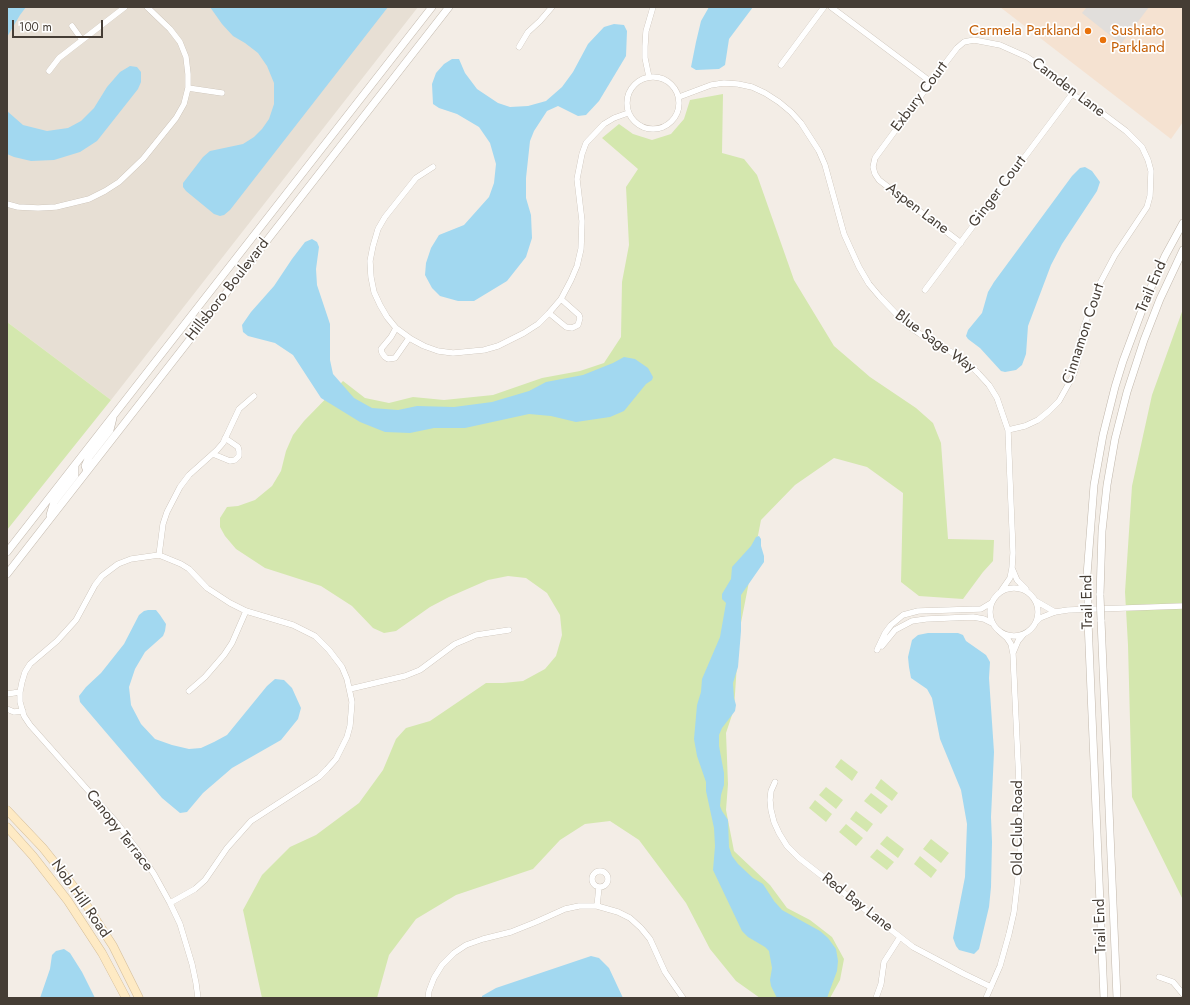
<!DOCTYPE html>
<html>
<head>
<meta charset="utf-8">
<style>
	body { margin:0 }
	#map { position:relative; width:1190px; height:1005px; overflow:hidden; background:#f3ede6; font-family:Jost,sans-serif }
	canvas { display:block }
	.frame { position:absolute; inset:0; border:8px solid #453d35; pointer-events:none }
	.scale { position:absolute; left:12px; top:20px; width:91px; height:18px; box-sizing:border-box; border:2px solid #453d35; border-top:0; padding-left:5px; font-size:12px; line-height:14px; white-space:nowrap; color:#453d35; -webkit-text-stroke:3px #fff; paint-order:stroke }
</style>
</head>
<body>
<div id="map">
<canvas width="1190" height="1005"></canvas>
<div class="frame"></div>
<div class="scale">100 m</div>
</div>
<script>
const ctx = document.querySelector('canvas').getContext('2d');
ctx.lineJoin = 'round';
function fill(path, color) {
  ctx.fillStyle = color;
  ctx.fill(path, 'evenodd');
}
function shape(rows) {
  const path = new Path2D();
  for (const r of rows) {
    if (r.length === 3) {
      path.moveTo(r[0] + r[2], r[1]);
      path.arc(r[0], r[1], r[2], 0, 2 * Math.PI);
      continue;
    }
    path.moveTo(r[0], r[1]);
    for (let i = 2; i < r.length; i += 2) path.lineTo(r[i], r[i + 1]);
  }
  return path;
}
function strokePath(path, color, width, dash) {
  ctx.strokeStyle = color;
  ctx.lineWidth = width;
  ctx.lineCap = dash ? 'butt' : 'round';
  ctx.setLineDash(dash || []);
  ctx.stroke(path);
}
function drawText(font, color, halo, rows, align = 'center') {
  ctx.font = font + ' Jost,sans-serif';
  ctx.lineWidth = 3.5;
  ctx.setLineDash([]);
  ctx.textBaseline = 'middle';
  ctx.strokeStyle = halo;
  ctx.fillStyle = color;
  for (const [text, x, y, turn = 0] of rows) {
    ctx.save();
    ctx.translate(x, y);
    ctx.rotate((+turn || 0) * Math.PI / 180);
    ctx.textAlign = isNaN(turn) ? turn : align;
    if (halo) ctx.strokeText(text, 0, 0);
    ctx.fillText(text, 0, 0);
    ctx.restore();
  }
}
fill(shape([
	[7,7,418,7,111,400,7,322]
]), '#e7dfd4');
fill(shape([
	[1000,7,1183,7,1183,122,1171,139]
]), '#f5e2d1');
fill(shape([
	[723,94,722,153,744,159,757,175,794,280,834,346,870,377,916,408,933,423,941,443,948,539,994,540,993,561,983,572,963,599,919,596,901,582,903,493,867,467,834,458,795,485,761,520,739,633,734,709,726,733,728,784,726,810,734,851,770,885,787,908,810,920,832,937,844,959,840,980,830,998,760,998,736,981,710,949,686,903,639,840,610,821,585,824,560,840,533,869,456,895,416,919,389,955,377,998,262,998,243,910,262,875,290,847,316,835,359,803,383,770,396,739,406,728,430,721,486,683,503,683,523,681,545,669,556,656,562,635,560,615,547,593,526,578,508,576,488,580,449,597,430,607,396,631,384,633,373,628,352,606,321,586,265,568,236,549,225,536,220,527,220,518,227,507,238,506,255,500,272,486,281,471,286,451,293,435,304,421,343,381,365,398,389,403,413,397,444,400,493,395,542,378,580,371,604,363,621,337,622,282,629,245,626,187,638,169,602,138,619,124,633,134,652,140,671,134,684,119,690,100],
	[1183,309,1183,900,1132,797,1128,645,1125,592,1132,486,1152,395],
	[7,322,111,400,7,530],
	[841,759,858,772,852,781,835,767],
	[881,779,898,793,892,801,875,788],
	[826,787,843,800,836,809,819,795],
	[871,793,888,806,881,814,864,801],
	[815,800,832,814,826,822,809,808],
	[856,811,873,824,867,832,850,819],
	[846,824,863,838,856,846,839,832],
	[887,836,904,849,898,858,880,844],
	[931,839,949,853,941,863,923,849],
	[877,849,894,862,887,870,870,857],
	[920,856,937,870,931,878,914,864]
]), '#d4e7ae');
fill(shape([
	[1087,7,1149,7,1121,44,1082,13]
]), '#e1dedb');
fill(shape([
	[7,7,26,7,20,15,7,37],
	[210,7,388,7,230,210,224,215,220,216,214,214,186,191,183,187,183,183,203,157,210,151,243,144,254,137,262,129,269,119,274,104,274,83,267,66,258,53,245,43,233,36,222,24],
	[709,7,753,7,729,39,725,65,719,69,696,70,691,67,696,42,701,21],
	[614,24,624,25,627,31,626,56,599,101,586,115,578,116,558,106,547,111,534,131,530,141,526,178,526,198,531,215,532,238,526,257,507,281,474,301,458,301,440,296,432,288,425,275,426,263,431,248,439,235,464,225,489,197,494,183,496,164,490,143,479,127,457,114,439,108,433,104,432,84,436,73,444,64,452,59,459,59,465,73,477,89,498,103,510,107,528,106,546,101,562,87,573,72,588,44,604,27],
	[130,66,137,67,141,72,141,82,138,89,97,141,80,152,54,160,31,161,14,157,7,154,7,111,23,125,47,131,68,128,81,121,94,108,107,87,120,72],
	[1085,167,1092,171,1100,182,1097,191,1062,244,1051,265,1028,326,1026,354,1022,365,1016,370,1005,372,1001,371,980,348,968,339,966,336,968,330,982,313,988,292,994,282,1072,176,1080,168],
	[312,239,317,242,319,247,316,269,317,285,330,324,330,360,333,374,354,398,372,408,398,410,417,406,454,407,492,402,529,391,546,382,583,375,613,363,624,357,635,359,648,368,653,377,652,380,646,384,624,411,610,417,576,422,551,416,529,414,465,428,434,428,410,433,385,432,360,422,321,398,293,355,275,343,248,336,243,332,242,325,251,312,274,286,292,259,305,242],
	[759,536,761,539,761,546,764,556,764,562,741,595,741,631,738,667,733,683,734,698,736,705,735,711,722,728,719,735,719,746,724,773,724,785,721,795,720,806,722,811,728,820,729,847,732,856,738,864,753,878,763,884,774,901,782,910,820,931,828,938,836,949,838,961,837,971,827,998,777,998,771,986,770,980,772,968,769,951,765,947,748,937,742,931,713,870,715,846,714,828,706,791,706,782,697,756,694,739,697,705,701,692,702,679,720,637,726,603,722,599,722,594,731,579,732,567,751,546,756,537],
	[148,610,156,610,160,615,166,624,165,631,163,636,145,652,135,669,129,687,131,705,141,724,155,739,172,745,189,749,201,748,214,742,227,735,267,686,275,679,284,680,292,688,301,708,298,719,281,740,232,768,203,793,187,812,180,813,162,798,80,702,79,696,86,687,101,673,124,644,139,615,144,611],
	[928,633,958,633,963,635,966,641,986,655,990,662,989,678,994,752,991,817,992,842,991,887,989,907,979,949,974,954,959,950,956,946,953,938,965,877,967,824,961,790,940,739,932,698,927,689,911,678,909,667,908,657,912,640,918,635],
	[64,949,70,953,82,972,95,998,40,998,50,969,52,955,56,951],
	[591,956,599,958,609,968,623,998,482,998,482,996,496,988]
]), '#a2d8f0');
const minor = shape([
	[831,7,931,82],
	[72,26,82,40],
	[519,47,528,32,540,21,552,7],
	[781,65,824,7],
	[49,71,59,58,125,7],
	[653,103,26],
	[649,77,645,58,645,46,646,31,653,7],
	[188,88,222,93],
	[679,97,711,85,724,83,738,84,752,87,765,93,779,102,791,112,801,123,819,151,825,165,844,234,859,267,869,284,880,297,906,324,920,334,965,360,978,373,989,385,997,398,1008,430,1013,553,1012,568,1010,578,1001,591],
	[433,167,416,178,385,217,378,229,373,246,370,261,371,277,374,292,380,305,387,317,396,328,411,339,424,346,438,351,453,353,484,350,498,346,524,333,538,324,549,313,561,299,571,280,577,266,581,249,582,221,577,179,582,154,586,143,604,124,614,118,628,113],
	[7,204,18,207,38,208,56,207,89,199,105,191,119,182,143,159,176,118,184,104,188,88,188,74,186,57,180,42,170,29,147,7],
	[961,243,879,180,875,174,873,167,875,158,931,82,957,48,964,42,974,40,1000,45,1027,57,1039,65,1072,94,1102,113,1126,131,1142,147,1148,160,1151,171,1150,196,1147,207,1115,255,1098,287,1083,329,1077,364,1073,376,1059,401,1049,411,1038,420,1025,426,1008,430],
	[925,290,1072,94],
	[549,313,566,327,572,328,578,325,580,318,579,315,561,299],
	[396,328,391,337,381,349,382,353,385,357,388,359,395,358,409,338],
	[213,454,230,461,235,460,239,456,239,451,238,447,225,438],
	[159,555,163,524,167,512,180,487,189,475,217,450,223,443,239,409,254,396],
	[1012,568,1017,580,1026,589],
	[1014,612,24],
	[1036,601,1055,612],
	[1036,622,1040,618,1055,612,1068,610,1183,606],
	[882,646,895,630,912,621,926,619,973,617,984,619,992,623],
	[877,650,885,633,891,625,903,615,918,611,981,609,991,603],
	[1013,653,1018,641,1023,635],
	[350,689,405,676,420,670,455,644,467,639,476,635,509,630],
	[189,691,205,677,224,655,232,643,246,611],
	[7,694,20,692],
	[7,709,14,712,23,711],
	[775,782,771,791,770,800,771,810,774,822,779,833,787,846,799,858,913,947,964,974,991,987],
	[600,879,8],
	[170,903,195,889,205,880,227,848,251,821,319,777,327,769,336,759,347,737,350,726,352,702,347,679,342,667,329,650,315,636,293,625,246,611,230,603,207,588,189,569,181,564,159,555,131,559,118,564,102,576,95,585,76,620,67,630,57,641,30,664,25,672,22,682,20,692,20,702,24,716,30,725,117,823,139,852,154,874,170,903,180,924,192,964,196,983,198,998],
	[597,906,599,887],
	[1159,977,1173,982,1183,994],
	[428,998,429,991,434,978,442,965,454,953,466,945,483,939,511,932,536,922,565,909,579,906,597,906,618,912,630,918,641,928,650,939,665,972,683,998],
	[876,998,881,984,884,962,900,937],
	[986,998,1000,966,1009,934,1014,912,1020,860,1021,826,1013,654,1011,644,1007,638,999,631]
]);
const tertiary = shape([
	[87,471,85,466,89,457,110,430,113,418],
	[50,515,54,502,75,475,75,466],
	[7,552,432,7],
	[7,574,449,7],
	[1100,595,1102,531,1107,485,1115,439,1127,392,1144,340,1160,299,1183,250],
	[1088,597,1087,575,1094,485,1103,435,1115,387,1123,361,1148,294,1165,256,1183,223],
	[1101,620,1117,998],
	[1088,621,1104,998]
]);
const secondary = shape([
	[7,810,43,848,78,892,113,946,139,998],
	[7,827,33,856,68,901,102,953,126,998]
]);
strokePath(minor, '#c1b7ab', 6);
strokePath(tertiary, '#c1b7ab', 8);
strokePath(secondary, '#d3bc96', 9);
strokePath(minor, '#fff', 5.5);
strokePath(tertiary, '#fff', 7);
strokePath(secondary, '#feeac4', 8);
const tertiaryBridge = shape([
	[1100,595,1101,620],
	[1088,597,1088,621]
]);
strokePath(tertiaryBridge, '#c1b7ab', 8, []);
strokePath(tertiaryBridge, '#fff', 7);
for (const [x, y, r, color] of [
	[1088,31,4,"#e8710a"],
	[1103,40,4,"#e8710a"]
]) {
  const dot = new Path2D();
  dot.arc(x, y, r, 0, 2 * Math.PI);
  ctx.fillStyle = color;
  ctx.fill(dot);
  strokePath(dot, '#fff', 1.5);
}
drawText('15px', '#c56008', '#fff', [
	["Carmela Parkland",1080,31],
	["Sushiato",1111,31,"left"],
	["Parkland",1111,48,"left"]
], 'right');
drawText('15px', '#453d35', '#fff', [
	["Camden Lane",1068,88,37],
	["Exbury Court",920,97,-53],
	["Ginger Court",998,192,-53],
	["Aspen Lane",917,209,37],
	["Trail End",1152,287,-67],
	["Hillsboro Boulevard",228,290,-52],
	["Cinnamon Court",1084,334,-72],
	["Blue Sage Way",935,342,36],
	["Trail End",1088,602,-91],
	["Old Club Road",1018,828,-90],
	["Canopy Terrace",119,831,52],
	["Nob Hill Road",80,899,55],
	["Red Bay Lane",857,903,38],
	["Trail End",1101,926,-92]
]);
</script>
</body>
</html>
